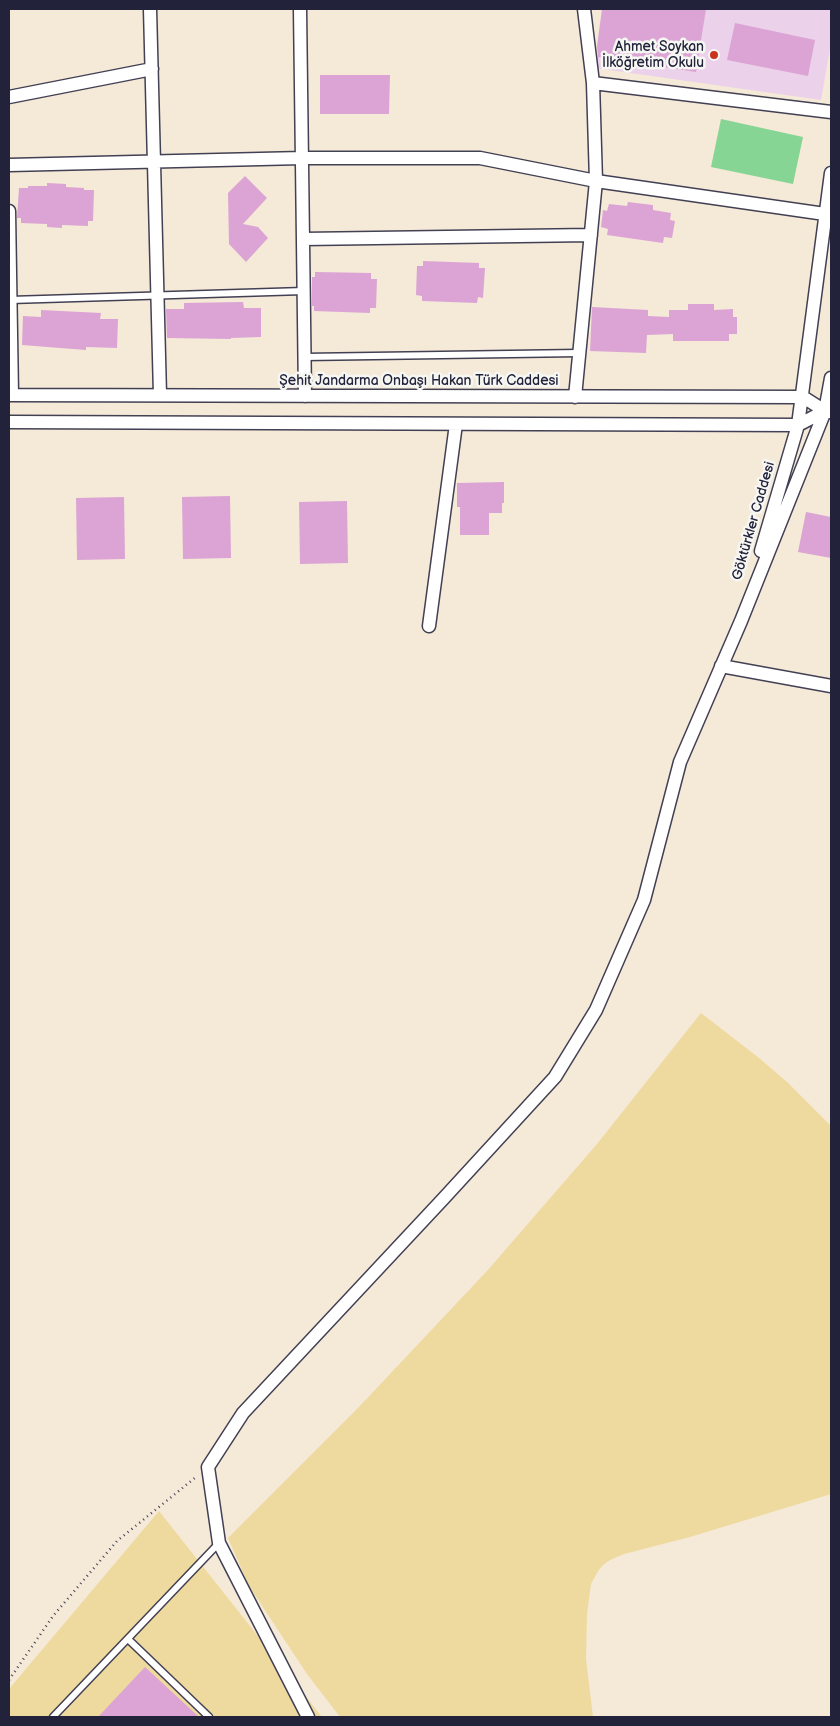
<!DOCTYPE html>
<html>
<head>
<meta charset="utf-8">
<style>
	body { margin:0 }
	#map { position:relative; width:840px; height:1726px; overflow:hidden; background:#f5e9d8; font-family:"Balsamiq Sans",sans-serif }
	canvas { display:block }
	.frame { position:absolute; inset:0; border:10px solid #22223b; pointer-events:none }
</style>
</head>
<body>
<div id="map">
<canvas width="840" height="1726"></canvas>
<div class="frame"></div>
</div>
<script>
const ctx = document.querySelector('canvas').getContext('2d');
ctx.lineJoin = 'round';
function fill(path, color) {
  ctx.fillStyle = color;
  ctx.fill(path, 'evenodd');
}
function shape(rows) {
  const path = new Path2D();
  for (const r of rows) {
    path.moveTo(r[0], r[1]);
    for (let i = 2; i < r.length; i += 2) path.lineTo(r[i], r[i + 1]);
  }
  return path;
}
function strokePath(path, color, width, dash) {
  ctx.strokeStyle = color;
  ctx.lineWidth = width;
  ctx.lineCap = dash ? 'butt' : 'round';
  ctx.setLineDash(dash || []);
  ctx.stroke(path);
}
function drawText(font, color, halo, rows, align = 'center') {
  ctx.font = font + ' "Balsamiq Sans",sans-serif';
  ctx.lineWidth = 5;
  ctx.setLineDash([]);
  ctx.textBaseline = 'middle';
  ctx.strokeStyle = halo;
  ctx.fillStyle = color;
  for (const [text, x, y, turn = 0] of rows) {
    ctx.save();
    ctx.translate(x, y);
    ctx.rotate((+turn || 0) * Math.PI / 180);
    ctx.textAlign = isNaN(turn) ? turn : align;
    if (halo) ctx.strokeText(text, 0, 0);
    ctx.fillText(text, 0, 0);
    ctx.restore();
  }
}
fill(shape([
	[638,9,831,9,831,43,821,100,588,67]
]), '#ecd1ea');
fill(shape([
	[721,119,803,137,793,184,711,167]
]), '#87d594');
fill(shape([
	[701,1013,759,1058,787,1082,831,1126,831,1494,690,1537,624,1554,610,1560,603,1565,598,1571,591,1584,587,1614,586,1659,593,1717,340,1717,307,1674,249,1586,228,1538,357,1409,487,1271,597,1144],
	[159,1511,322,1717,9,1717,9,1689]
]), '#eeda9e');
fill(shape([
	[602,9,706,9,696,72,598,57,597,46],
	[735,23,815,40,808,76,727,60],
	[320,75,390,75,389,114,320,114],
	[245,176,267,198,243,224,258,227,268,238,246,262,229,244,228,193],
	[47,183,66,184,66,187,84,188,84,190,94,190,93,221,88,221,88,226,62,225,62,228,47,227,47,224,21,223,21,218,17,218,19,188,28,188,28,186,47,186],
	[628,202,653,205,653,210,671,213,670,220,675,221,672,238,664,237,663,243,607,235,608,229,601,227,603,210,607,211,609,204,627,206],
	[423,261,479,263,479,268,485,268,483,298,478,297,477,303,422,301,422,296,416,295,417,266,423,266],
	[315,272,371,273,371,279,377,279,376,308,370,308,370,313,314,311,314,306,312,306,312,277,315,277],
	[243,302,244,308,261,308,261,337,231,338,231,339,167,338,166,309,184,309,184,303],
	[688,304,714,304,714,310,733,309,733,317,737,317,737,334,729,334,729,341,673,341,673,334,647,335,646,353,590,351,592,307,648,310,648,316,669,317,669,310,688,310],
	[41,310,101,313,100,319,118,319,117,348,86,347,86,350,22,345,23,316,41,317],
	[504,482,504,503,502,503,502,513,489,513,489,535,460,535,460,507,457,507,457,483],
	[230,496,231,558,183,559,182,497],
	[124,497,125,559,77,560,76,498],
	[347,501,348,563,300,564,299,502],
	[806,512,831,517,831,558,798,552],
	[145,1667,199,1717,98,1717]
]), '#dba4d4');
const service = shape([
	[10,300,304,291],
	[304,357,579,353],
	[128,1639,209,1717],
	[53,1717,219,1543]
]);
const minor = shape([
	[150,9,160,395],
	[300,9,305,396],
	[593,83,831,112],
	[9,97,152,69],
	[9,165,302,158,480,158,596,181,825,214],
	[9,211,12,395],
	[303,239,591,235],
	[9,395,803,397,825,411,831,412],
	[575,397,596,181,593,83,584,9],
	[9,422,798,425,825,411],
	[761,551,798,425,831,173],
	[429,626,456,424],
	[721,666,831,686],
	[308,1717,219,1543,208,1467,243,1413,444,1198,555,1077,596,1010,644,900,680,762,741,621,825,411,831,378]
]);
strokePath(service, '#424053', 9);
strokePath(minor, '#424053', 15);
strokePath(shape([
	[9,1680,53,1616,117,1541,196,1477]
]), '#424053', 2.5, [1, 4]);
strokePath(service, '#fff', 6);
strokePath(minor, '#fff', 12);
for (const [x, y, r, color] of [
	[714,55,5,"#c8321e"]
]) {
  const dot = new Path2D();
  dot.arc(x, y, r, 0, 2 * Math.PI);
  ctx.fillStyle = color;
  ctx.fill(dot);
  strokePath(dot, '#f6f6f2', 2);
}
drawText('14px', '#22223b', '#f6f6f2', [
	["Ahmet Soykan",704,47],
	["İlköğretim Okulu",704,63]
], 'right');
drawText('14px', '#22223b', '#f6f6f2', [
	["Şehit Jandarma Onbaşı Hakan Türk Caddesi",419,381],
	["Göktürkler Caddesi",754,521,-74]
]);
</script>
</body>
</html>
